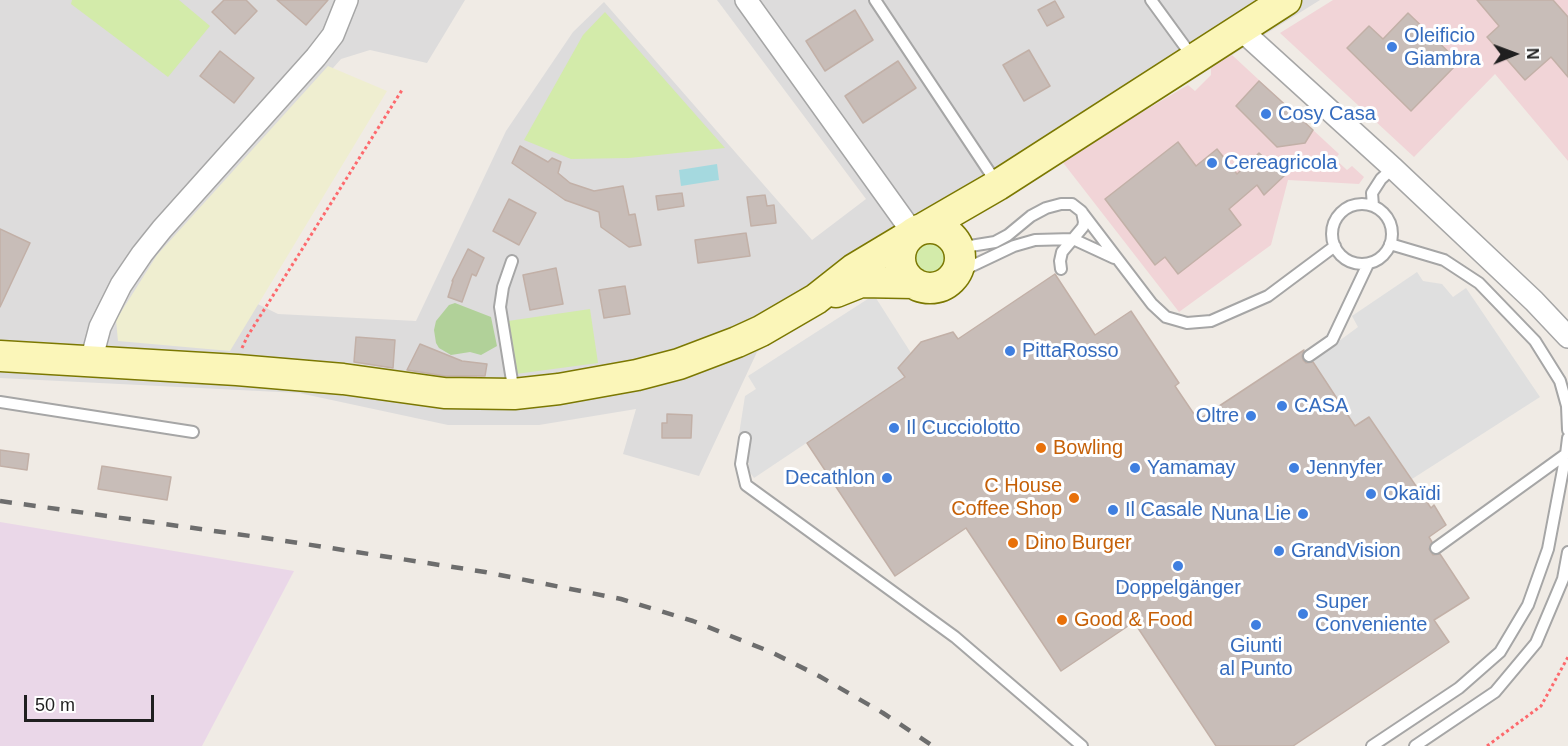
<!DOCTYPE html>
<html>
<head>
<meta charset="utf-8">
<style>
	body { margin:0 }
	#map { position:relative; width:1568px; height:746px; overflow:hidden; background:#f0ebe5; font-family:Arial,sans-serif }
	canvas { display:block }
	.north { position:absolute; left:1484px; top:24px; width:60px; height:60px; -webkit-text-stroke:4px #fff; paint-order:stroke; rotate:89deg; font-size:16px; font-weight:700; line-height:24px; text-align:center; color:#1f1f1f }
	.north::after { content:''; display:block; margin:auto; width:21px; height:27px; background:#1f1f1f; clip-path:polygon(50% 0,100% 100%,50% 72%,0 100%) }
	.scale { position:absolute; left:24px; top:695px; width:130px; height:27px; box-sizing:border-box; border:3px solid #1f1f1f; border-top:0; padding-left:8px; font-size:18px; line-height:21px; white-space:nowrap; color:#1f1f1f; -webkit-text-stroke:4px #fff; paint-order:stroke }
</style>
</head>
<body>
<div id="map">
<canvas width="1568" height="746"></canvas>
<div class="north">N</div>
<div class="scale">50 m</div>
</div>
<script>
const ctx = document.querySelector('canvas').getContext('2d');
ctx.lineJoin = 'round';
function fill(path, color) {
  ctx.fillStyle = color;
  ctx.fill(path, 'evenodd');
}
function shape(rows) {
  const path = new Path2D();
  for (const r of rows) {
    if (r.length === 3) {
      path.moveTo(r[0] + r[2], r[1]);
      path.arc(r[0], r[1], r[2], 0, 2 * Math.PI);
      continue;
    }
    path.moveTo(r[0], r[1]);
    for (let i = 2; i < r.length; i += 2) path.lineTo(r[i], r[i + 1]);
  }
  return path;
}
function strokePath(path, color, width, dash) {
  ctx.strokeStyle = color;
  ctx.lineWidth = width;
  ctx.lineCap = dash ? 'butt' : 'round';
  ctx.setLineDash(dash || []);
  ctx.stroke(path);
}
function drawText(font, color, halo, rows, align = 'center') {
  ctx.font = font + ' Arial,sans-serif';
  ctx.lineWidth = 6;
  ctx.setLineDash([]);
  ctx.textBaseline = 'middle';
  ctx.strokeStyle = halo;
  ctx.fillStyle = color;
  for (const [text, x, y, turn = 0] of rows) {
    ctx.save();
    ctx.translate(x, y);
    ctx.rotate((+turn || 0) * Math.PI / 180);
    ctx.textAlign = isNaN(turn) ? turn : align;
    if (halo) ctx.strokeText(text, 0, 0);
    ctx.fillText(text, 0, 0);
    ctx.restore();
  }
}
fill(shape([
	[0,0,465,0,427,63,370,50,341,59,164,258,278,314,416,321,506,131,573,32,604,2,812,240,866,199,717,0,1320,0,757,352,699,476,623,454,636,409,539,425,448,425,299,393,0,378]
]), '#dddcdc');
fill(shape([
	[1333,0,1568,0,1568,161,1495,74,1414,157,1280,33],
	[1232,55,1339,154,1335,159,1347,170,1352,166,1364,177,1359,184,1288,180,1271,245,1179,312,1061,160,1188,85,1195,91,1211,75,1211,66]
]), '#f1d4d7');
fill(shape([
	[0,522,294,571,202,746,0,746]
]), '#ead7e8');
fill(shape([
	[328,66,387,91,230,351,118,341,116,320,157,255]
]), '#efeed0');
fill(shape([
	[72,0,179,0,210,26,168,77,71,4],
	[605,12,725,148,629,158,571,159,524,140,583,35],
	[931,260,18],
	[590,309,598,363,516,374,508,321]
]), '#d3ebaa');
fill(shape([
	[455,303,491,317,497,346,481,355,470,352,451,355,439,348,436,343,434,330,436,321,449,305]
]), '#b1d199');
fill(shape([
	[1417,272,1423,281,1442,284,1453,297,1466,288,1540,397,1412,479,1369,417,1355,426,1312,361,1358,327,1352,316],
	[874,295,911,353,899,368,905,377,754,478,748,470,749,463,735,460,745,396,756,389,748,376]
]), '#dfdfdf');
fill(shape([
	[717,164,719,180,681,186,679,170]
]), '#a5d9df');
const building = shape([
	[224,0,246,0,257,11,235,34,212,12,224,0],
	[277,0,328,0,306,25,277,0],
	[1477,0,1553,0,1568,17,1568,77,1551,57,1525,80,1487,37,1499,26,1477,0],
	[1055,1,1064,17,1047,26,1038,10,1055,1],
	[855,10,873,40,825,71,806,41,855,10],
	[1408,13,1459,62,1411,111,1347,48,1369,26,1383,39,1408,13],
	[1029,50,1050,86,1024,101,1003,65,1029,50],
	[220,51,254,78,234,103,200,76,220,51],
	[898,61,916,88,863,123,845,96,898,61],
	[1259,81,1313,130,1305,143,1277,147,1236,106,1259,81],
	[1178,142,1196,166,1217,149,1237,174,1259,153,1284,176,1264,195,1257,185,1229,209,1241,225,1178,274,1165,257,1155,265,1105,199,1178,142],
	[520,146,548,162,552,158,561,162,558,173,570,183,594,191,623,186,629,215,635,214,641,245,629,247,601,227,599,212,565,200,512,163,520,146],
	[682,193,684,206,658,210,656,196,682,193],
	[765,195,767,206,774,205,776,223,751,226,747,197,765,195],
	[509,199,536,213,519,245,493,231,509,199],
	[0,229,30,243,0,307,0,229],
	[746,233,750,256,698,263,695,240,746,233],
	[468,249,484,258,476,276,472,274,462,302,448,297,453,281,452,281,468,249],
	[556,268,563,304,530,310,523,275,556,268],
	[1055,274,1095,335,1131,311,1179,383,1175,386,1198,420,1304,350,1302,356,1303,360,1306,363,1313,362,1355,426,1369,417,1431,508,1434,505,1446,525,1429,537,1432,542,1429,549,1433,555,1440,554,1469,598,1434,620,1449,642,1293,746,1216,746,1134,622,1061,671,966,528,895,576,807,443,905,377,898,368,921,342,953,332,958,339,1055,274],
	[625,286,630,314,604,318,599,290,625,286],
	[356,337,395,340,393,368,354,362,356,337],
	[420,344,462,361,487,364,485,376,445,376,407,370,420,344],
	[667,414,692,415,691,438,662,438,662,423,667,423,667,414],
	[0,450,29,454,27,470,0,466,0,450],
	[102,466,171,477,167,500,98,489,102,466]
]);
fill(building, '#c8bdb8');
strokePath(building, '#c2b0a7', 1.5);
const lane = shape([
	[875,0,998,185],
	[1151,0,1194,59],
	[1362,234,30],
	[1373,206,1372,193,1381,179,1393,168],
	[1390,244,1444,260,1479,283,1535,341,1560,381,1567,406,1568,430],
	[958,248,995,242,1008,235,1031,216,1046,208,1061,204,1072,204,1081,211,1152,304,1166,317,1187,323,1211,321,1268,296,1335,246],
	[512,261,503,287,500,307,514,393],
	[1061,269,1060,261,1062,252,1083,227,1084,222,1082,212],
	[955,274,1014,246,1035,240,1073,239,1114,258],
	[1309,356,1332,340,1368,264],
	[0,402,193,432],
	[745,438,741,464,746,485,955,637,1082,746],
	[1436,548,1566,454,1568,438],
	[1372,746,1459,688,1500,652,1528,605,1548,549,1566,454],
	[1415,746,1495,692,1536,643,1563,579,1568,552]
]);
const street = shape([
	[746,0,913,233],
	[1240,29,1393,168,1534,301,1568,337],
	[91,361,100,327,121,285,142,254,162,229,316,57,333,35,347,0]
]);
const secondary = shape([
	[930,258,30],
	[922,229,998,185,1286,0],
	[836,292,861,282,914,283],
	[0,356,237,370,343,379,444,393,514,394,559,389,637,375,679,364,737,342,761,331,816,299,854,269,909,236]
]);
strokePath(lane, '#a6a6a6', 14);
strokePath(street, '#a6a6a6', 24);
strokePath(secondary, '#7b7802', 33);
strokePath(shape([
	[242,348,247,337,402,90],
	[1487,746,1541,706,1568,657]
]), '#fd696d', 3, [3, 3]);
strokePath(lane, '#fff', 10);
strokePath(street, '#fff', 21);
strokePath(secondary, '#fbf6b9', 30);
strokePath(shape([
	[0,501,279,540,485,572,621,599,693,621,771,652,819,676,883,713,933,746]
]), '#6d6d6d', 4.5, [12, 12]);
for (const [x, y, r, color] of [
	[1392,47,6,"#3f7fe0"],
	[1266,114,6,"#3f7fe0"],
	[1212,163,6,"#3f7fe0"],
	[1010,351,6,"#3f7fe0"],
	[1282,406,6,"#3f7fe0"],
	[1251,416,6,"#3f7fe0"],
	[894,428,6,"#3f7fe0"],
	[1041,448,6,"#e8710a"],
	[1135,468,6,"#3f7fe0"],
	[1294,468,6,"#3f7fe0"],
	[887,478,6,"#3f7fe0"],
	[1371,494,6,"#3f7fe0"],
	[1074,498,6,"#e8710a"],
	[1113,510,6,"#3f7fe0"],
	[1303,514,6,"#3f7fe0"],
	[1013,543,6,"#e8710a"],
	[1279,551,6,"#3f7fe0"],
	[1178,566,6,"#3f7fe0"],
	[1303,614,6,"#3f7fe0"],
	[1062,620,6,"#e8710a"],
	[1256,625,6,"#3f7fe0"]
]) {
  const dot = new Path2D();
  dot.arc(x, y, r, 0, 2 * Math.PI);
  ctx.fillStyle = color;
  ctx.fill(dot);
  strokePath(dot, '#fff', 2);
}
drawText('20px', '#366cbe', '#fff', [
	["Oleificio",1404,36],
	["Giambra",1404,59],
	["Cosy Casa",1278,114],
	["Cereagricola",1224,163],
	["PittaRosso",1022,351],
	["CASA",1294,406],
	["Oltre",1239,416,"right"],
	["Il Cucciolotto",906,428],
	["Yamamay",1147,468],
	["Jennyfer",1306,468],
	["Decathlon",875,478,"right"],
	["Okaïdi",1383,494],
	["Il Casale",1125,510],
	["Nuna Lie",1291,514,"right"],
	["GrandVision",1291,551],
	["Doppelgänger",1178,588,"center"],
	["Super",1315,602],
	["Conveniente",1315,625],
	["Giunti",1256,646,"center"],
	["al Punto",1256,669,"center"]
], 'left');
drawText('20px', '#c56008', '#fff', [
	["Bowling",1053,448],
	["C House",1062,486,"right"],
	["Coffee Shop",1062,509,"right"],
	["Dino Burger",1025,543],
	["Good & Food",1074,620]
], 'left');
</script>
</body>
</html>
